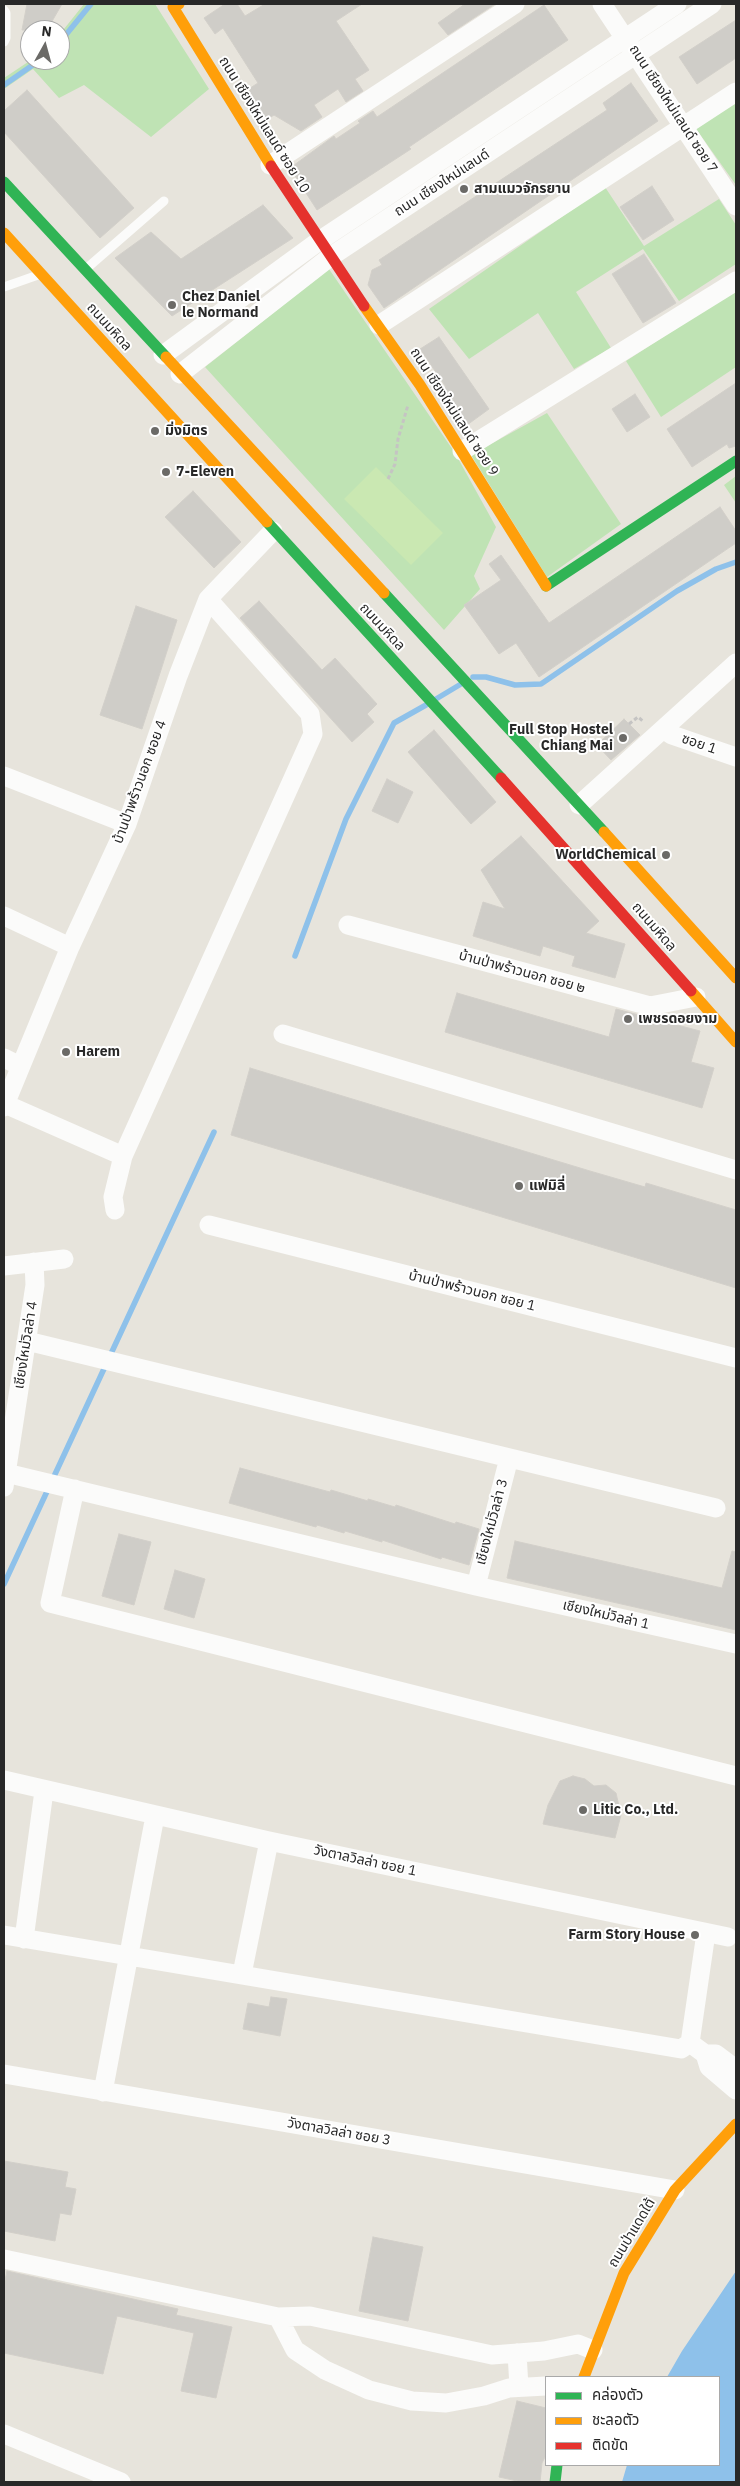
<!DOCTYPE html>
<html>
<head>
<meta charset="utf-8">
<style>
	body { margin:0 }
	#map { position:relative; width:740px; height:2486px; overflow:hidden; background:#e7e4dc; font-family:"IBM Plex Sans","Noto Sans Thai",sans-serif }
	canvas { display:block }
	.frame { position:absolute; inset:0; border:5px solid #282828; pointer-events:none }
	.legend { position:absolute; left:545px; top:2376px; width:175px; height:90px; box-sizing:border-box; background:#fff; border:1px solid #a9a9a9; margin:0; padding:6px 9px; list-style:none; font-size:15px; color:#282828 }
	.legend li { display:flex; align-items:center; gap:10px; height:25px }
	.legend b { width:25px; border:1px solid #a9a9a9 }
	.north { position:absolute; left:20px; top:20px; width:50px; height:50px; box-sizing:border-box; background:#fff; border:1px solid #a9a9a9; border-radius:50%; rotate:7deg; font-size:14px; font-weight:700; line-height:20px; text-align:center; color:#282828 }
	.north::after { content:''; display:block; margin:auto; width:18px; height:22px; background:#6b6a67; clip-path:polygon(50% 0,100% 100%,50% 72%,0 100%) }
</style>
</head>
<body>
<div id="map">
<canvas width="740" height="2486"></canvas>
<div class="frame"></div>
<ul class="legend">
<li><b style="height:6px;background:#30b455"></b>คล่องตัว</li>
<li><b style="height:6px;background:#ff9f0a"></b>ชะลอตัว</li>
<li><b style="height:6px;background:#e5322d"></b>ติดขัด</li>
</ul>
<div class="north">N</div>
</div>
<script>
const ctx = document.querySelector('canvas').getContext('2d');
ctx.lineJoin = 'round';
function fill(path, color) {
  ctx.fillStyle = color;
  ctx.fill(path, 'evenodd');
}
function shape(rows) {
  const path = new Path2D();
  for (const r of rows) {
    path.moveTo(r[0], r[1]);
    for (let i = 2; i < r.length; i += 2) path.lineTo(r[i], r[i + 1]);
  }
  return path;
}
function strokePath(path, color, width, dash) {
  ctx.strokeStyle = color;
  ctx.lineWidth = width;
  ctx.lineCap = dash ? 'butt' : 'round';
  ctx.setLineDash(dash || []);
  ctx.stroke(path);
}
function drawText(font, color, halo, rows, align = 'center') {
  ctx.font = font + ' "IBM Plex Sans","Noto Sans Thai",sans-serif';
  ctx.lineWidth = 4;
  ctx.setLineDash([]);
  ctx.textBaseline = 'middle';
  ctx.strokeStyle = halo;
  ctx.fillStyle = color;
  for (const [text, x, y, turn = 0] of rows) {
    ctx.save();
    ctx.translate(x, y);
    ctx.rotate((+turn || 0) * Math.PI / 180);
    ctx.textAlign = isNaN(turn) ? turn : align;
    if (halo) ctx.strokeText(text, 0, 0);
    ctx.fillText(text, 0, 0);
    ctx.restore();
  }
}
fill(shape([
	[84,4,155,4,209,89,151,137,84,85,59,98,33,69,4,89,4,78,31,60,60,60,60,34],
	[736,102,736,185,696,129],
	[605,187,644,246,719,199,736,225,736,264,679,301,643,249,576,292,611,348,574,369,538,313,469,359,429,309],
	[329,269,455,453,496,527,474,576,480,589,444,630,205,367],
	[736,290,736,367,661,417,626,361],
	[547,413,621,524,547,577,471,455],
	[736,476,736,503,724,485]
]), '#bfe3b4');
fill(shape([
	[376,467,443,533,411,565,344,499]
]), '#cae8b2');
fill(shape([
	[736,2271,736,2482,622,2482,627,2465,719,2465,719,2377,667,2377,682,2351]
]), '#8ec1ea');
strokePath(shape([
	[60,42,91,4],
	[4,85,40,60],
	[473,677,486,677,515,685,541,684,677,591,716,569,736,562],
	[436,699,461,684],
	[295,956,346,819,394,723,426,705],
	[4,1584,214,1132]
]), '#8ec1ea', 5.5);
const building = shape([
	[27,4,62,4,47,30,22,30,27,4],
	[225,4,237,4,245,16,265,4,362,4,336,21,369,70,355,79,363,91,346,102,338,89,314,105,322,117,301,131,274,115,263,122,244,92,258,83,223,28,215,34,204,18,225,4],
	[465,4,495,4,448,35,438,23,465,4],
	[544,5,568,40,409,147,411,149,317,210,290,168,334,136,336,139,360,123,358,121,373,111,377,117,544,5],
	[736,20,736,58,697,84,679,57,736,20],
	[631,83,658,121,384,308,368,285,372,270,382,265,379,260,607,110,603,103,631,83],
	[27,90,134,208,100,238,4,132,4,111,27,90],
	[652,186,674,220,643,240,620,207,652,186],
	[263,205,293,238,172,316,115,258,151,232,181,259,263,205],
	[644,254,676,303,643,323,612,274,644,254],
	[439,337,489,409,467,425,442,389,446,387,420,349,439,337],
	[736,383,736,446,729,448,727,444,692,467,667,429,736,383],
	[635,394,650,417,627,432,612,409,635,394],
	[193,491,241,542,214,568,165,517,193,491],
	[720,507,736,531,736,543,539,677,516,643,499,654,464,605,501,580,489,564,501,555,549,623,720,507],
	[259,601,322,670,335,658,377,704,367,714,374,722,352,742,240,618,259,601],
	[136,606,177,620,142,729,100,715,136,606],
	[624,719,640,735,611,760,597,745,624,719],
	[434,730,496,802,471,824,408,752,434,730],
	[387,779,413,792,398,823,372,811,387,779],
	[521,836,599,921,586,933,625,944,615,978,572,966,575,956,543,946,540,956,473,936,483,902,505,909,481,870,521,836],
	[457,993,609,1037,616,1009,700,1031,691,1062,714,1068,702,1108,445,1032,457,993],
	[250,1068,590,1171,645,1187,646,1183,736,1210,736,1288,231,1135,250,1068],
	[240,1468,330,1492,331,1490,368,1501,368,1499,395,1507,396,1505,455,1524,456,1522,479,1529,469,1565,442,1557,441,1559,382,1540,382,1542,345,1531,344,1533,317,1525,316,1527,229,1503,240,1468],
	[119,1534,151,1542,134,1605,102,1596,119,1534],
	[515,1541,722,1588,732,1551,736,1552,736,1630,507,1578,515,1541],
	[175,1570,205,1579,194,1618,164,1609,175,1570],
	[573,1776,585,1779,594,1786,606,1785,616,1793,621,1815,615,1838,543,1824,548,1805,560,1781,573,1776],
	[271,1997,287,1999,280,2036,243,2029,248,2003,269,2007,271,1997],
	[4,2161,68,2172,65,2187,76,2189,71,2215,60,2213,55,2241,4,2231,4,2161],
	[373,2237,423,2247,408,2321,359,2311,373,2237],
	[7,2271,178,2309,176,2315,232,2327,216,2398,181,2391,194,2333,117,2316,103,2374,4,2353,4,2285,7,2271],
	[517,2401,546,2408,546,2455,542,2463,540,2482,522,2482,499,2477,517,2401]
]);
fill(building, '#cfcdc8');
strokePath(building, '#d2cfc9', 1);
strokePath(shape([
	[388,479,395,464,398,439,408,405],
	[629,724,638,717,644,722]
]), '#c5c4c3', 3, [4, 2.5]);
strokePath(shape([
	[4,10,6,13,6,38,4,42],
	[87,268,164,201],
	[4,287,38,275]
]), '#fbfbfa', 9);
strokePath(shape([
	[602,4,736,206],
	[270,165,515,4],
	[379,325,736,92],
	[163,355,319,241,677,4],
	[180,374,330,257,712,4],
	[462,451,736,281],
	[663,729,672,735,736,757],
	[4,776,127,824],
	[579,805,736,663],
	[4,916,70,947],
	[348,925,650,1006,696,997],
	[283,1034,736,1170],
	[4,1058,20,1066],
	[5,1104,123,1156],
	[4,1107,70,947,127,824,178,676,208,599,273,531],
	[115,1210,113,1197,123,1156,313,734,310,714,208,599],
	[209,1225,736,1358],
	[4,1266,64,1259],
	[27,1341,716,1508],
	[6,1473,476,1586,736,1644],
	[4,1487,35,1285,34,1262],
	[75,1489,50,1603,736,1776],
	[476,1586,509,1458],
	[4,1780,269,1841,728,1937],
	[4,1935,681,2049,690,2043,706,1933],
	[24,1939,44,1791],
	[242,1974,269,1841],
	[690,2043,705,2054,716,2054,736,2069],
	[705,2054,709,2067,736,2090],
	[4,2074,675,2190],
	[103,2092,155,1816],
	[4,2259,278,2317,310,2316,492,2355,544,2351,578,2344,593,2350],
	[278,2317,295,2350,325,2370,369,2390,412,2401,446,2403,484,2396,509,2388,546,2386],
	[517,2353,519,2387],
	[4,2434,121,2482]
]), '#fbfbfa', 19);
strokePath(shape([
	[4,182,166,357],
	[267,522,501,778],
	[546,586,736,461],
	[384,593,604,832],
	[555,2482,557,2465]
]), '#30b455', 11);
strokePath(shape([
	[179,4,173,7,271,166],
	[4,233,267,522],
	[364,306,420,385,546,586],
	[166,357,384,593],
	[604,832,736,978],
	[691,991,736,1042],
	[584,2377,624,2273,675,2190,736,2124]
]), '#ff9f0a', 11);
strokePath(shape([
	[271,166,364,306],
	[501,778,691,991]
]), '#e5322d', 11);
for (const [x, y, r, color] of [
	[464,189,5,"#6b6a67"],
	[172,305,5,"#6b6a67"],
	[155,431,5,"#6b6a67"],
	[166,472,5,"#6b6a67"],
	[623,738,5,"#6b6a67"],
	[666,855,5,"#6b6a67"],
	[628,1019,5,"#6b6a67"],
	[66,1052,5,"#6b6a67"],
	[519,1186,5,"#6b6a67"],
	[583,1810,5,"#6b6a67"],
	[695,1935,5,"#6b6a67"]
]) {
  const dot = new Path2D();
  dot.arc(x, y, r, 0, 2 * Math.PI);
  ctx.fillStyle = color;
  ctx.fill(dot);
  strokePath(dot, '#fff', 2);
}
drawText('14px', '#282828', '#fff', [
	["ถนน เชียงใหม่แลนด์ ซอย 7",673,109,57],
	["ถนน เชียงใหม่แลนด์ ซอย 10",264,125,58],
	["ถนน เชียงใหม่แลนด์",442,183,-33],
	["ถนนมหิดล",109,327,48],
	["ถนน เชียงใหม่แลนด์ ซอย 9",454,412,57],
	["ถนนมหิดล",382,627,47],
	["ซอย 1",699,744,19],
	["บ้านป่าพร้าวนอก ซอย 4",140,782,-70],
	["ถนนมหิดล",654,927,49],
	["บ้านป่าพร้าวนอก ซอย ๒",522,972,15],
	["บ้านป่าพร้าวนอก ซอย 1",472,1291,14],
	["เชียงใหม่วิลล่า 4",26,1345,-81],
	["เชียงใหม่วิลล่า 3",492,1522,-75],
	["เชียงใหม่วิลล่า 1",606,1615,13],
	["วังตาลวิลล่า ซอย 1",365,1861,12],
	["วังตาลวิลล่า ซอย 3",339,2132,10],
	["ถนนป่าแดดใต้",632,2233,-59]
]);
drawText('bold 14px', '#282828', '#fff', [
	["สามแมวจักรยาน",474,189],
	["Chez Daniel",182,297],
	["le Normand",182,313],
	["มิ่งมิตร",165,431],
	["7-Eleven",176,472],
	["Full Stop Hostel",613,730,"right"],
	["Chiang Mai",613,746,"right"],
	["WorldChemical",656,855,"right"],
	["เพชรดอยงาม",638,1019],
	["Harem",76,1052],
	["แฟมิลี่",529,1186],
	["Litic Co., Ltd.",593,1810],
	["Farm Story House",685,1935,"right"]
], 'left');
</script>
</body>
</html>
